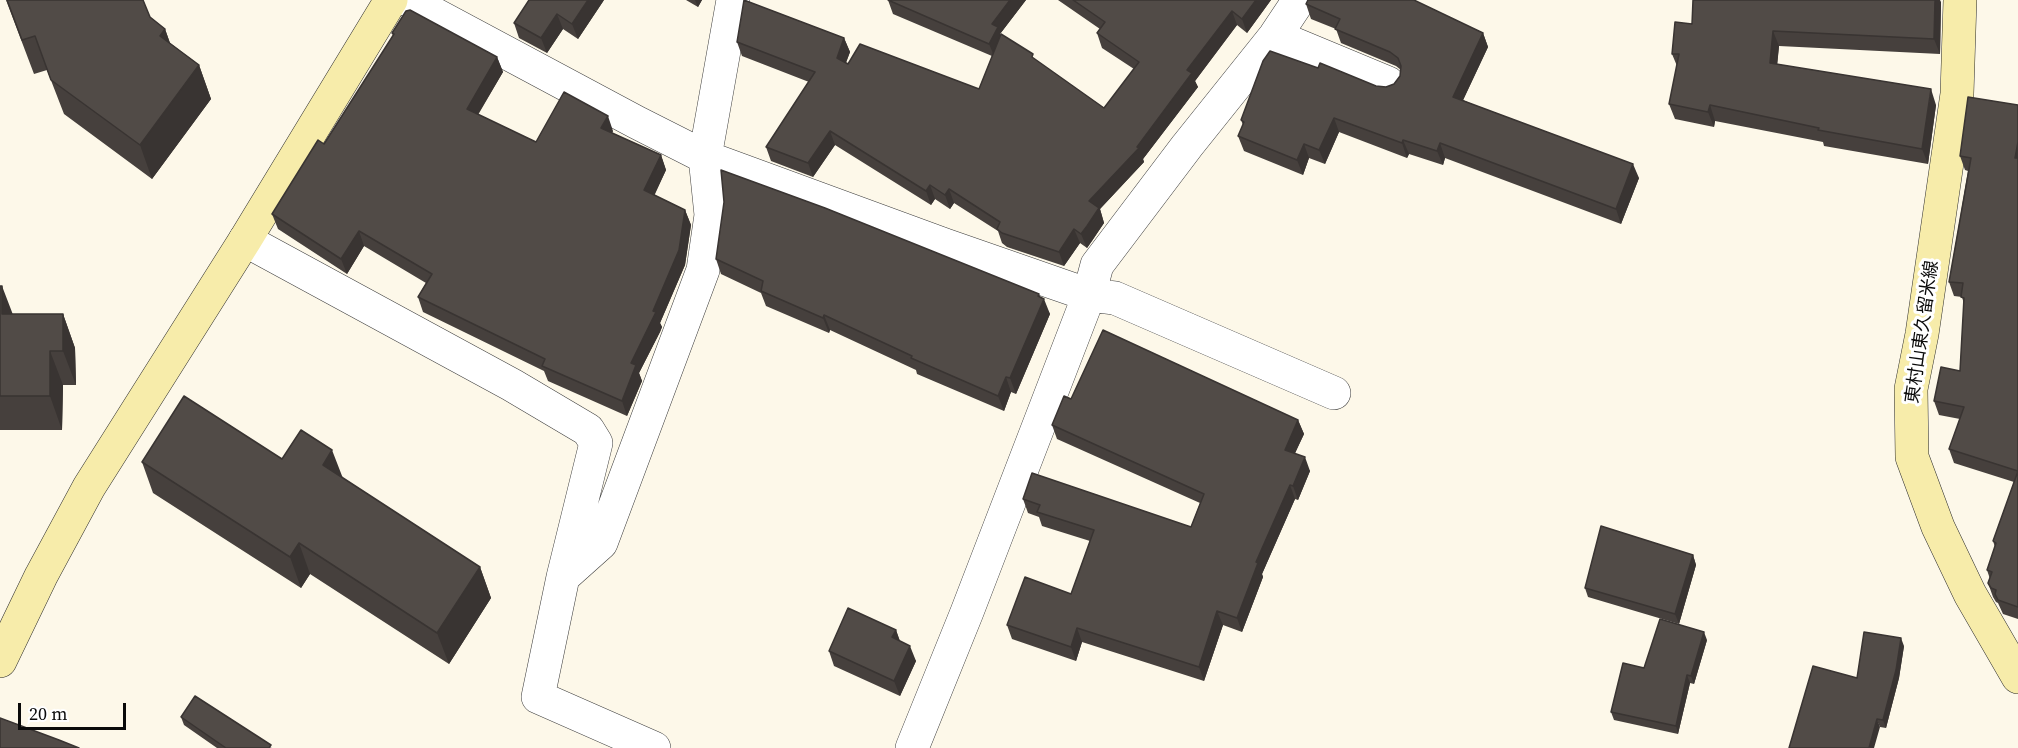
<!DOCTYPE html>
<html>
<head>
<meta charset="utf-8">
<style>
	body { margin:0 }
	#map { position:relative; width:2018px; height:748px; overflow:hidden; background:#fdf8e9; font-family:"Source Serif 4",serif }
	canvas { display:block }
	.scale { position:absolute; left:18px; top:703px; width:108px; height:27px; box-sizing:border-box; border:3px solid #0a0a0a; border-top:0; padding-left:8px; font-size:18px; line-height:21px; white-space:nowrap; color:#0a0a0a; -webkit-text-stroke:4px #fff; paint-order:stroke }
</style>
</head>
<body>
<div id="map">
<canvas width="2018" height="748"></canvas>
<div class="scale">20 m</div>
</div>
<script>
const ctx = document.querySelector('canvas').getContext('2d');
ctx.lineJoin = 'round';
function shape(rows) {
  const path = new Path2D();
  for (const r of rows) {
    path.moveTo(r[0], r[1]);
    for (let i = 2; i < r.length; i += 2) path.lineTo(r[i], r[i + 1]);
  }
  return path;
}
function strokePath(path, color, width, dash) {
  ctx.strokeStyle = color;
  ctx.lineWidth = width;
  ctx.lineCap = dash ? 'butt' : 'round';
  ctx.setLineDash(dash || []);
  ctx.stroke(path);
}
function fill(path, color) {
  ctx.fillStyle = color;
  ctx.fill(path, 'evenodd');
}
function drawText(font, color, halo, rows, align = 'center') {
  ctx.font = font + ' "Source Serif 4","Noto Sans JP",serif';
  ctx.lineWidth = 6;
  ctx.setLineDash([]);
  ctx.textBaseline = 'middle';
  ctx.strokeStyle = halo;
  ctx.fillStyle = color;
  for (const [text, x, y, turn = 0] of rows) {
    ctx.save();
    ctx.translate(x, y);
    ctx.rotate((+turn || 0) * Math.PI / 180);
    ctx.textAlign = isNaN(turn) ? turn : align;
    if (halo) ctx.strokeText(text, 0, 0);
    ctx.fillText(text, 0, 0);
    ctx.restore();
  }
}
const street = shape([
	[408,0,636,122,705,157,945,245,1089,295,1115,298,1334,393],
	[1275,36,1388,83],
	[245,240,512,385,588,430,596,443,563,577,538,697,654,748],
	[563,577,601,543,703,270,711,215,705,157,733,0],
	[912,748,967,612,1089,295,1097,265,1187,146,1275,36,1299,0]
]);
const secondary = shape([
	[1960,0,1957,94,1922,334,1911,389,1912,457,1938,527,1970,594,2018,677],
	[0,661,41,576,89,487,245,240,391,0]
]);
strokePath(street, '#3d3d3d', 34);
strokePath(secondary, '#2c2c2c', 34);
strokePath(street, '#fff', 33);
strokePath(secondary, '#f7ecaa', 33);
fill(shape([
	[6,0,150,17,165,29,170,43,199,65,211,99,152,179,64,114,47,70,34,74],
	[604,0,578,39,563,29,547,53,519,38,514,23],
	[686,0,702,0,698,7],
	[888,0,1026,0,1000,34,1000,35,1104,108,1134,69,1102,48,1097,33,1100,29,1058,0,1271,0,1247,33,1237,25,1195,81,1198,87,1143,159,1144,162,1100,209,1104,223,1092,241,1087,248,1080,243,1064,266,1007,247,1002,243,998,231,954,203,950,209,935,199,931,205,835,145,813,177,771,161,766,147,809,82,742,56,737,42,844,38,850,52,846,63,848,64,979,89,992,56,893,14],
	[1941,2,1940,54,1779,46,1777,64,1936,105,1928,164,1824,146,1823,142,1715,121,1714,127,1675,119,1669,104,1677,66,1672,54,1692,24],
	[1306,4,1483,33,1488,47,1463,100,1639,178,1621,224,1445,158,1443,165,1409,154,1407,158,1339,132,1325,164,1309,158,1303,175,1244,151,1238,136,1243,125,1241,120,1318,68,1376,86,1386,87,1394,84,1400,76,1401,70,1396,66,1341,43,1336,29,1311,19],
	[392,33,497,57,503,72,478,115,536,142,613,131,612,133,661,155,666,170,654,195,685,210,691,225,685,265,660,323,662,327,660,332,639,373,642,381,627,416,548,381,544,371,423,312,418,297,426,283,364,246,347,274,278,229,272,214,324,144,393,36],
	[2018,105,2018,619,2003,614,1998,603,1996,602,1993,597,1988,583,1990,579,1987,570,1995,547,1993,541,2014,482,1954,463,1949,449,1960,419,1939,415,1934,401,1960,371,1964,304,1962,297,1954,296,1949,282,1968,171,1965,170,1960,156],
	[716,259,1040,297,1050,314,1016,394,1011,392,1004,411,917,374,916,370,830,330,829,333,766,306,761,293,721,274],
	[0,286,12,314,63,314,75,348,76,385,63,385,62,430,0,430],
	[1071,399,1298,420,1304,434,1295,453,1310,471,1298,500,1295,499,1262,574,1263,577,1242,632,1223,625,1204,681,1082,642,1076,661,1012,639,1007,625,1071,594,1090,541,1042,526,1039,517,1028,513,1023,499,1191,527,1200,503,1057,439,1052,425],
	[282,459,342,478,480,567,491,598,449,664,310,574,301,588,153,493,142,462],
	[1693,555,1696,565,1679,624,1588,597,1585,588],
	[896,630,900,641,916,661,900,696,834,666,829,651],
	[1707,640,1694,684,1690,683,1678,734,1614,720,1611,712,1644,668],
	[1904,646,1899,678,1886,728,1880,727,1857,678],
	[181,717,272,748,217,748,184,725]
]), '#46403d');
fill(shape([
	[588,0,604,0,578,39,572,24],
	[695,0,702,0,698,7],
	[1010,0,1026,0,1000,34,1003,42,995,58,989,44,992,24],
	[1256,0,1271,0,1247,33,1242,19],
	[1935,0,1940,0,1941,2,1940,54,1934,39],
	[1232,11,1237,25,1195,81,1198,87,1143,159,1144,162,1100,209,1104,223,1087,248,1081,234,1089,201,1137,147,1187,70],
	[557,14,563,29,547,53,541,38],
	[165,29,177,63,160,36],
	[1773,31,1779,46,1776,78,1770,63],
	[1483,33,1488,47,1458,111,1453,97],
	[844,38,850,52,842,72,837,58],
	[497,57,503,72,472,124,467,109],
	[199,65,211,99,152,179,140,145],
	[1931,89,1936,105,1928,164,1922,149],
	[1710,105,1715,121,1714,127,1708,112],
	[608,116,613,131,607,143,601,128],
	[1334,118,1339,132,1325,164,1319,150],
	[830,131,835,145,813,177,808,163],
	[1403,140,1409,154,1407,158,1402,143],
	[2018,142,2018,165,2015,158],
	[1440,143,1445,158,1443,165,1437,151],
	[1304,144,1309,158,1303,175,1297,160],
	[661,155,666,170,650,205,644,190],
	[1633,164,1639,178,1621,224,1616,209],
	[930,185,935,199,931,205,926,191],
	[949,189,954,203,950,209,945,195],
	[685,210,691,225,685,265,660,323,662,327,660,332,639,373,642,381,627,416,622,401,631,363],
	[1074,229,1080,243,1064,266,1059,252],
	[359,231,364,246,347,274,341,259],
	[2,286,15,320,2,314],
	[1039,294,1042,303,1044,299,1050,314,1016,394,1010,378],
	[63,314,75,348,76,385,63,351],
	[824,315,830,330,829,333,823,318],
	[50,351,63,385,62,430,50,396],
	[1006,377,1011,392,1004,411,998,396],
	[1298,420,1304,434,1290,464,1285,450],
	[332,450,344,481,323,465],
	[1305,457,1310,471,1298,500,1293,486],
	[1290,485,1295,499,1262,574,1263,577,1242,632,1237,618,1256,562],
	[299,543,310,574,301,588,290,557],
	[1693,555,1696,565,1679,624,1675,614],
	[480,567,491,598,449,664,437,633],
	[1217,611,1223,625,1204,681,1199,667],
	[1077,628,1082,642,1076,661,1071,647],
	[896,630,901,645,892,637],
	[1704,632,1707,640,1694,684,1691,676],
	[1901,638,1904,646,1899,678,1886,728,1883,720],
	[910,646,916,661,900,696,894,681],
	[1687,675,1690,683,1678,734,1676,726],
	[1877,719,1880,727,1874,748,1869,748]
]), '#393432');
const building = shape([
	[7,0,143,0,150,17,165,29,160,36,199,65,140,145,51,80,35,36,22,40,7,0],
	[529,0,588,0,572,24,557,14,541,38,514,23,529,0],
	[744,0,844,38,837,58,848,64,860,44,979,89,1001,34,1033,54,1032,57,1104,108,1139,62,1097,33,1105,22,1073,0,1256,0,1242,19,1232,11,1187,70,1192,73,1137,147,1139,148,1089,201,1099,208,1087,226,1081,234,1074,229,1059,252,1002,233,997,229,1000,222,949,189,945,195,930,185,926,191,830,131,808,163,766,147,815,72,737,42,744,0],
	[888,0,1010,0,992,24,998,27,989,44,888,0],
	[1308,0,1414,0,1483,33,1453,97,1633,164,1616,209,1440,143,1437,151,1403,140,1402,143,1334,118,1319,150,1304,144,1297,160,1238,136,1244,122,1241,120,1263,61,1270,51,1318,68,1320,63,1376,86,1386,87,1394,84,1400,76,1401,66,1398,58,1390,52,1335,29,1340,19,1306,4,1308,0],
	[1693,0,1935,0,1934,39,1773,31,1770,63,1931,89,1922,149,1818,130,1819,128,1710,105,1708,112,1669,104,1679,54,1672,54,1675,22,1692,24,1693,0],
	[410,10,497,57,467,109,536,142,564,92,608,116,601,128,661,155,644,190,685,210,679,250,653,311,656,312,654,316,631,363,636,365,622,401,542,366,545,359,418,297,432,274,359,231,341,259,272,214,318,140,324,144,394,34,392,33,406,11,410,10],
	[1968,97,2018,105,2018,142,2015,158,2018,158,2018,607,1998,600,1995,594,1996,590,1991,588,1988,583,1992,572,1987,570,1996,543,1993,541,2018,471,1949,449,1964,407,1934,401,1941,367,1960,371,1964,298,1961,297,1963,283,1949,282,1971,158,1960,156,1968,97],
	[721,170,825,208,1039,294,1038,296,1044,299,1010,378,1006,377,998,396,911,358,912,356,824,315,823,318,761,291,763,281,716,259,724,202,721,170],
	[0,286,2,286,2,314,63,314,63,351,50,351,50,396,0,396,0,286],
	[1103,330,1298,420,1285,450,1305,457,1293,486,1290,485,1256,562,1258,563,1237,618,1217,611,1199,667,1077,628,1071,647,1007,625,1025,577,1071,594,1094,530,1037,512,1040,505,1023,499,1032,473,1191,527,1204,494,1052,425,1064,396,1071,399,1103,330],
	[184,396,282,459,301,430,332,450,323,465,480,567,437,633,299,543,290,557,142,462,184,396],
	[1601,526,1693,555,1675,614,1585,588,1601,526],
	[848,608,896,630,892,637,910,646,894,681,829,651,848,608],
	[1660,619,1704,632,1691,676,1687,675,1676,726,1611,712,1623,663,1644,668,1660,619],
	[1864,632,1901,638,1896,670,1883,720,1877,719,1869,748,1789,748,1813,666,1857,678,1864,632],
	[195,696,271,745,269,748,226,748,181,717,195,696],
	[0,718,59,740,79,748,0,748,0,718]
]);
fill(building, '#514b47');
strokePath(building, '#393432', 1.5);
drawText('18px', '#0a0a0a', '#fff', [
	["東村山東久留米線",1923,332,-82]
]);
</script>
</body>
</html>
